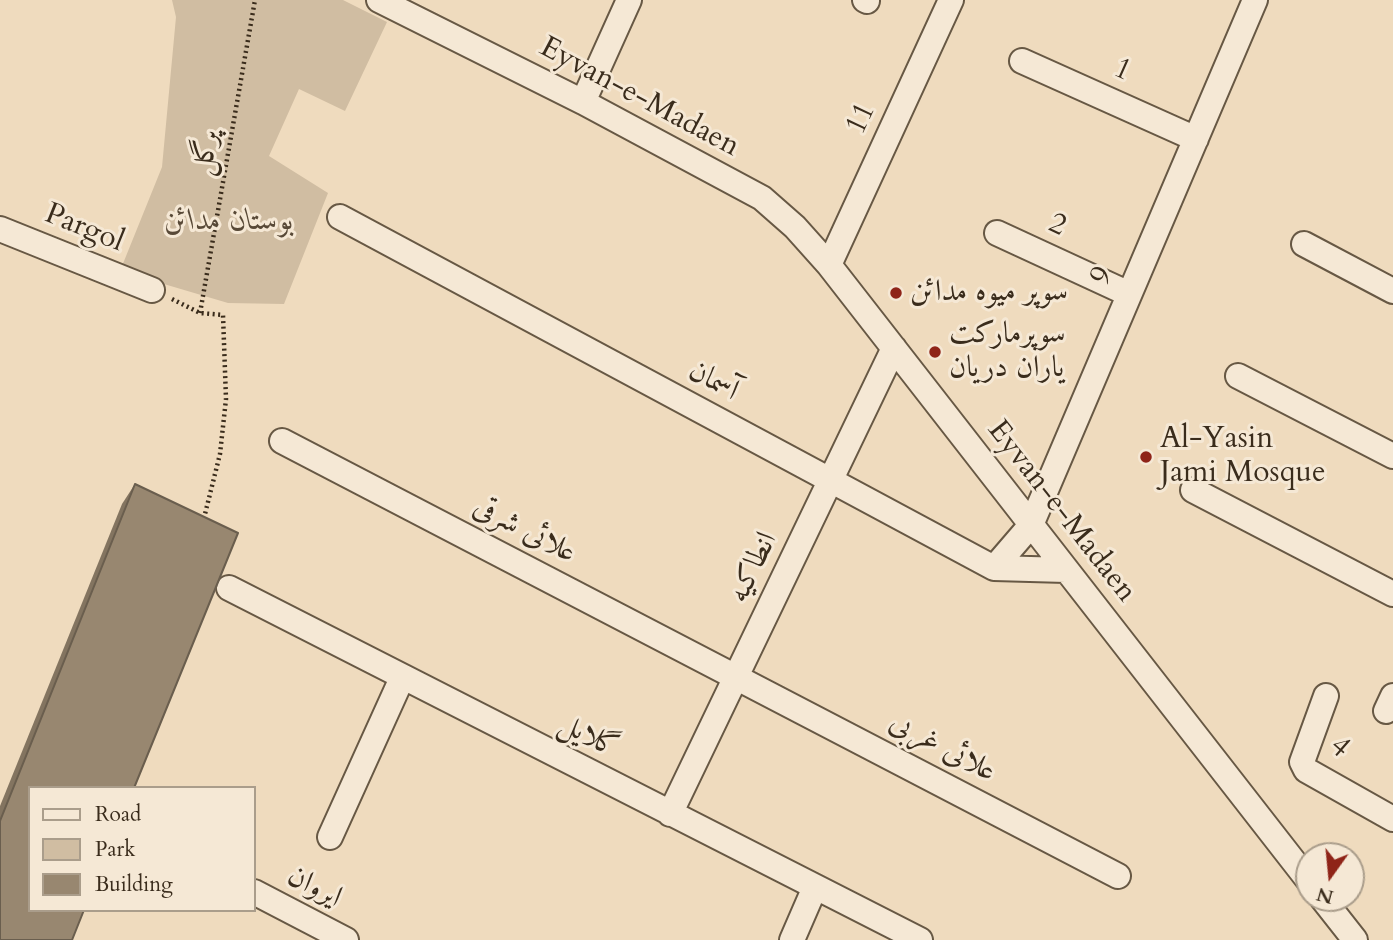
<!DOCTYPE html>
<html>
<head>
<meta charset="utf-8">
<style>
	body { margin:0 }
	#map { position:relative; width:1393px; height:940px; overflow:hidden; background:#efdbbe; font-family:Cardo,serif }
	canvas { display:block }
	.legend { position:absolute; left:28px; top:786px; width:228px; height:126px; box-sizing:border-box; background:#f5e8d5; border:2px solid #aa9d8b; margin:0; padding:9px 12px; list-style:none; font-size:21px; color:#3a2c1c }
	.legend li { display:flex; align-items:center; gap:14px; height:35px }
	.legend b { width:35px; border:2px solid #aa9d8b }
	.north { position:absolute; left:1295px; top:842px; width:70px; height:70px; box-sizing:border-box; background:#f5e8d5; border:2px solid #aa9d8b; border-radius:50%; rotate:195deg; font-size:19px; font-weight:700; line-height:28px; text-align:center; color:#3a2c1c }
	.north::after { content:''; display:block; margin:auto; width:24px; height:32px; background:#8f2418; clip-path:polygon(50% 0,100% 100%,50% 72%,0 100%) }
</style>
</head>
<body>
<div id="map">
<canvas width="1393" height="940"></canvas>
<ul class="legend">
<li><b style="height:9px;background:#f5e8d5"></b>Road</li>
<li><b style="height:19px;background:#d0bda2"></b>Park</li>
<li><b style="height:19px;background:#988770"></b>Building</li>
</ul>
<div class="north">N</div>
</div>
<script>
const ctx = document.querySelector('canvas').getContext('2d');
ctx.lineJoin = 'round';
function fill(path, color) {
  ctx.fillStyle = color;
  ctx.fill(path, 'evenodd');
}
function shape(rows) {
  const path = new Path2D();
  for (const r of rows) {
    path.moveTo(r[0], r[1]);
    for (let i = 2; i < r.length; i += 2) path.lineTo(r[i], r[i + 1]);
  }
  return path;
}
function strokePath(path, color, width, dash) {
  ctx.strokeStyle = color;
  ctx.lineWidth = width;
  ctx.lineCap = dash ? 'butt' : 'round';
  ctx.setLineDash(dash || []);
  ctx.stroke(path);
}
function drawText(font, color, halo, rows, align = 'center') {
  ctx.font = font + ' Cardo,Amiri,serif';
  ctx.lineWidth = 6;
  ctx.setLineDash([]);
  ctx.textBaseline = 'middle';
  ctx.strokeStyle = halo;
  ctx.fillStyle = color;
  for (const [text, x, y, turn = 0] of rows) {
    ctx.save();
    ctx.translate(x, y);
    ctx.rotate((+turn || 0) * Math.PI / 180);
    ctx.textAlign = isNaN(turn) ? turn : align;
    if (halo) ctx.strokeText(text, 0, 0);
    ctx.fillText(text, 0, 0);
    ctx.restore();
  }
}
fill(shape([
	[172,0,343,0,387,22,345,111,299,89,269,156,328,193,284,304,228,303,120,271,162,167,176,17]
]), '#d0bda2');
const minor = shape([
	[379,0,583,102,762,198,795,227,829,265,1309,881],
	[865,0,867,1],
	[1022,61,1196,139],
	[583,102,629,0],
	[340,217,994,568,1066,570],
	[0,229,152,290],
	[997,233,1129,294],
	[1304,244,1393,291],
	[829,265,951,0],
	[1238,376,1393,456],
	[282,441,1118,876],
	[1193,490,1393,594],
	[994,568,1031,525,1255,0],
	[229,588,920,940],
	[1326,696,1302,762,1306,770,1393,819],
	[1386,711,1393,696],
	[670,814,894,348],
	[330,837,402,678],
	[254,892,346,940],
	[1322,898,1355,940],
	[792,940,815,887]
]);
strokePath(minor, '#675844', 28);
strokePath(shape([
	[172,299,200,313,223,315,226,399,220,454,203,522],
	[200,313,255,0]
]), '#3a2c1c', 4.5, [2, 3.5]);
strokePath(minor, '#f5e8d5', 24);
fill(shape([
	[135,484,0,940,0,806,122,504]
]), '#837460');
const building = shape([
	[135,484,238,533,134,788,30,788,30,910,84,910,72,940,0,940,0,821,135,484]
]);
fill(building, '#988770');
strokePath(building, '#6a5e4e', 2);
for (const [x, y, r, color] of [
	[896,293,7,"#8f2418"],
	[935,352,7,"#8f2418"],
	[1146,457,7,"#8f2418"]
]) {
  const dot = new Path2D();
  dot.arc(x, y, r, 0, 2 * Math.PI);
  ctx.fillStyle = color;
  ctx.fill(dot);
  strokePath(dot, '#f5e8d5', 2.5);
}
drawText('30px', '#3a2c1c', '#f5e8d5', [
	["1",1122,71,24],
	["Eyvan-e-Madaen",639,98,28],
	["11",862,119,-65],
	["پرگل",207,153,-80],
	["2",1057,226,25],
	["Pargol",84,229,22],
	["9",1103,276,-67],
	["آسمان",713,382,28],
	["Eyvan-e-Madaen",1061,512,52],
	["علائی شرقی",524,531,27],
	["انطاکیه",754,568,-64],
	["گلایل",588,737,27],
	["علائی غربی",942,748,28],
	["4",1339,748,41],
	["ایروان",314,888,27]
]);
drawText('italic 30px', '#584937', '#f5e8d5', [
	["بوستان مدائن",229,222]
]);
drawText('30px', '#3a2c1c', '#f5e8d5', [
	["سوپر میوه مدائن",910,293],
	["سوپرمارکت",949,335],
	["یاران دریان",949,369],
	["Al-Yasin",1160,440],
	["Jami Mosque",1160,474]
], 'left');
</script>
</body>
</html>
